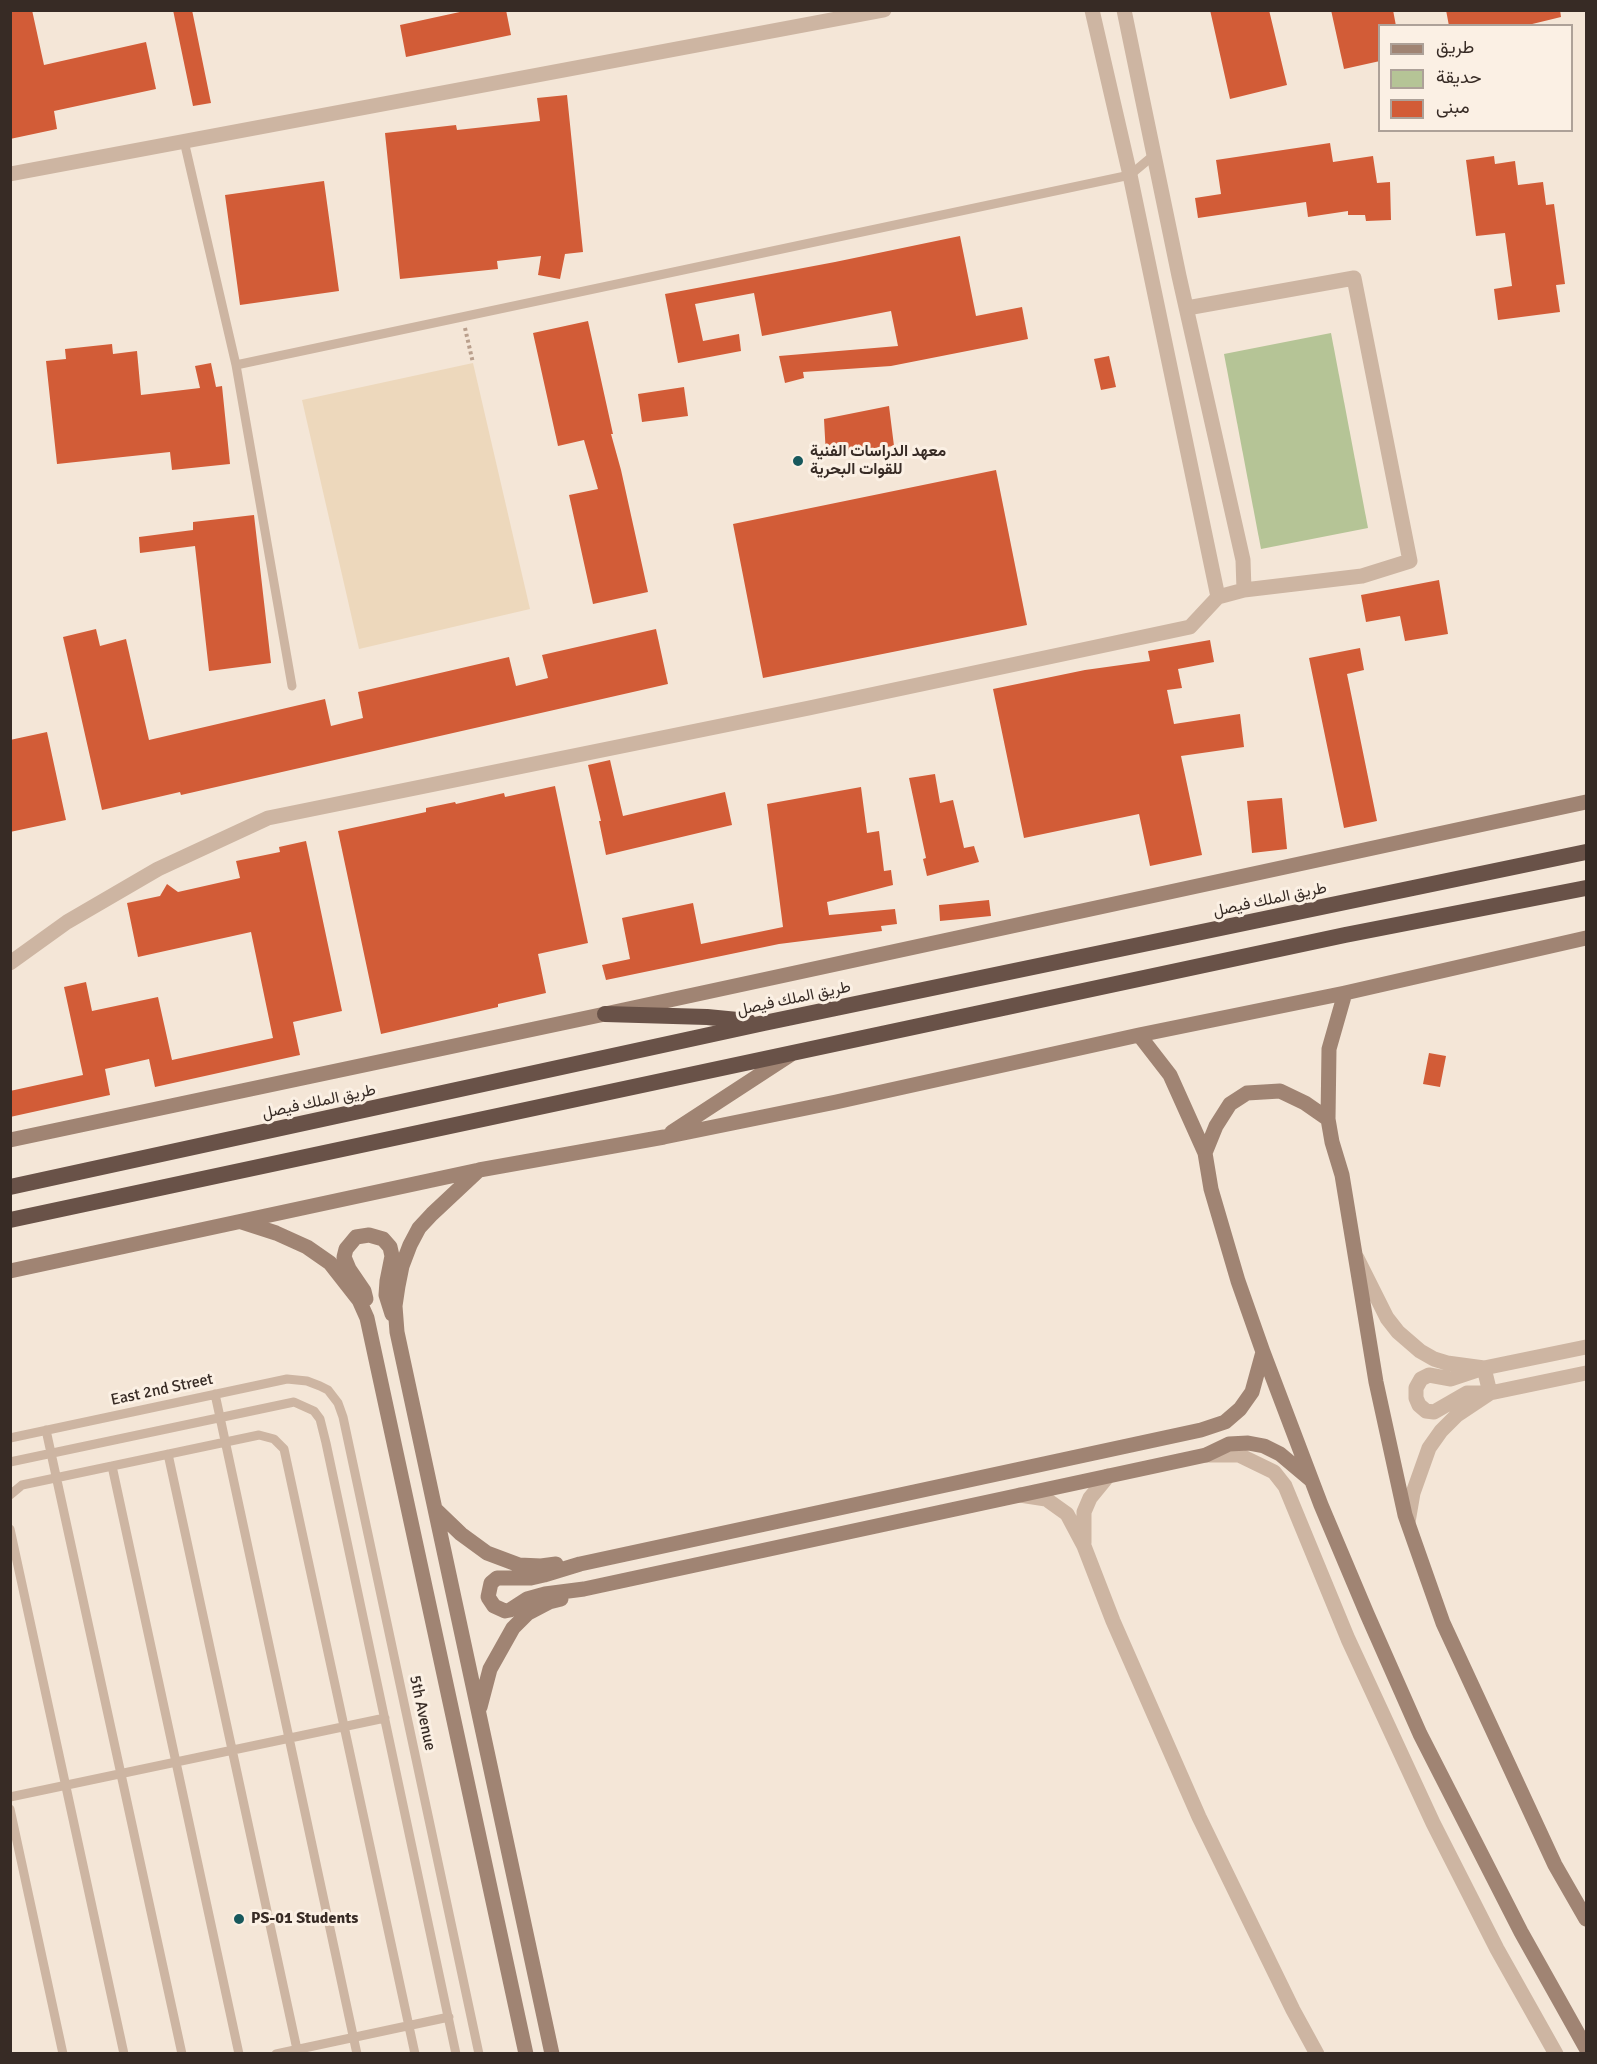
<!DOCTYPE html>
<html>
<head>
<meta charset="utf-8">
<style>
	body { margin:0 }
	#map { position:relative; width:1597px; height:2064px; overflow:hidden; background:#f4e6d7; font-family:Signika,Vazirmatn,sans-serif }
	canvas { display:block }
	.frame { position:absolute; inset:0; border:12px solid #372b25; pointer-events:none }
	.legend { position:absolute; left:1378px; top:24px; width:195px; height:108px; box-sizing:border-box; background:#fbf0e4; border:2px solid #ada198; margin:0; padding:8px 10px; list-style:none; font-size:18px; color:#372b25 }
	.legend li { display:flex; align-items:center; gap:12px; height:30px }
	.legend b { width:30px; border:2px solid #ada198 }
</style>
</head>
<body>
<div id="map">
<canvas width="1597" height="2064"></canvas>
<div class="frame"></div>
<ul class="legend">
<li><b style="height:8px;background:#a08473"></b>طريق</li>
<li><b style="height:16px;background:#b5c496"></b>حديقة</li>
<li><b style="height:16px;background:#d25c37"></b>مبنى</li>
</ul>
</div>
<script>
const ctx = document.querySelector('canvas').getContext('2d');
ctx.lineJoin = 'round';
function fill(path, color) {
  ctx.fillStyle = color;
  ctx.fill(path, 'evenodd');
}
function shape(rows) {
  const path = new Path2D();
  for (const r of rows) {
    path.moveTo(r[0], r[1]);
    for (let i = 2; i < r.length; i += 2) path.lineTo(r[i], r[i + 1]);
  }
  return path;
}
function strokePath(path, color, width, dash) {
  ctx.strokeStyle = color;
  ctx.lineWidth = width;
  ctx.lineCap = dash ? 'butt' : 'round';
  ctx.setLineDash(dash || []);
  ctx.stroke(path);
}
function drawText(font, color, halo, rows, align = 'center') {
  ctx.font = font + ' Signika,Vazirmatn,sans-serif';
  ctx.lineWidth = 6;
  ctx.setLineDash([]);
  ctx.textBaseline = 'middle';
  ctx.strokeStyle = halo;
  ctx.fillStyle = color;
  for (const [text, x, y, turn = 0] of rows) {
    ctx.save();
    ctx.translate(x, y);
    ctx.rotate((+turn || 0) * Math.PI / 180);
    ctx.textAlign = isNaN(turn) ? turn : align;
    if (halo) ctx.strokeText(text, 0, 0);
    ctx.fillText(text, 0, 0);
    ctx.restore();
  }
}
fill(shape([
	[1331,333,1368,528,1261,549,1224,354]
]), '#b5c496');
fill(shape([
	[473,363,530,609,359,649,302,400]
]), '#edd8bc');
fill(shape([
	[10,10,32,10,44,65,146,42,156,89,54,111,57,129,10,139],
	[173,10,192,10,211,103,193,106],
	[469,10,506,10,511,35,406,57,400,25],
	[1210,10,1269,10,1287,85,1230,99],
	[1331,10,1393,10,1396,26,1380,26,1380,61,1344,69],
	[1446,10,1560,10,1561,17,1524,26,1449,26],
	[567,95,583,252,565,254,560,279,538,275,541,256,497,261,498,269,400,279,385,133,456,125,457,130,540,121,537,98],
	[1330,143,1333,162,1373,156,1377,183,1390,182,1391,220,1366,221,1365,215,1348,215,1348,211,1308,217,1306,202,1198,218,1195,198,1221,194,1216,160],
	[1494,156,1495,164,1515,161,1518,185,1543,182,1546,205,1554,204,1565,284,1556,285,1560,312,1498,320,1494,289,1512,286,1505,233,1476,236,1466,160],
	[324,181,339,291,240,305,225,195],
	[960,236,976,316,1022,307,1028,339,891,366,803,372,804,378,785,383,779,356,898,346,891,311,762,336,754,293,695,304,703,341,739,334,741,351,678,363,665,294,835,262],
	[588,321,613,434,611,434,621,470,648,592,593,604,569,495,598,489,584,440,558,446,533,333],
	[112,344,113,354,137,351,141,395,200,388,195,366,211,363,216,387,222,386,230,464,172,470,170,452,57,464,46,361,66,359,65,349],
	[1109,356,1116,387,1101,390,1094,359],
	[684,387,688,416,642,422,638,394],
	[889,406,894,446,863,450,863,453,826,456,824,419],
	[996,470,1027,625,763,678,733,524],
	[254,515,271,663,209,671,195,546,140,553,139,537,193,530,193,522],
	[1439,580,1448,634,1405,641,1400,616,1366,622,1361,595],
	[96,629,100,646,126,639,149,740,325,699,331,726,363,718,358,692,509,657,516,686,548,678,542,655,656,629,668,684,181,795,180,792,102,810,63,637],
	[1210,640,1214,662,1178,669,1182,688,1167,690,1174,724,1240,714,1244,747,1181,756,1202,855,1150,866,1139,814,1024,838,993,689,1085,670,1150,661,1148,651],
	[1360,648,1364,670,1347,674,1377,821,1344,828,1309,658],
	[47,732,66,820,10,832,10,740],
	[610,760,623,816,725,792,732,825,606,855,599,821,601,821,588,765],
	[935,774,940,803,953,800,964,848,974,846,979,862,927,876,923,859,926,858,909,778],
	[555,786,588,943,538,954,546,993,498,1004,498,1007,381,1034,338,831,426,812,426,808,455,802,456,804,504,793,505,797],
	[861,787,867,833,879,831,884,871,891,870,893,885,827,902,829,915,895,909,897,924,881,926,882,931,779,944,606,980,602,965,630,959,622,918,693,903,701,944,783,927,767,804],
	[1282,798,1287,849,1252,853,1247,801],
	[306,841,342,1011,293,1022,300,1055,155,1087,149,1059,105,1069,110,1095,10,1117,10,1091,83,1075,64,987,86,982,92,1011,158,997,172,1060,273,1038,251,932,138,957,127,903,160,896,167,884,178,892,240,878,236,861,280,852,279,847],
	[989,900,991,916,940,921,939,905],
	[1429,1053,1446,1056,1440,1087,1423,1084]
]), '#d25c37');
strokePath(shape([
	[465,328,473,363]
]), '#b99f8c', 4, [3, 3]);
strokePath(shape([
	[184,141,236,365],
	[292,686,236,365,1130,175,1154,155],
	[215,1394,357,2054],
	[46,1430,182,2054],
	[10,1438,287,1379,307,1381,320,1386,328,1390,338,1403,343,1417,479,2054],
	[168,1454,298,2054],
	[10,1462,294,1402,314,1411,320,1419,326,1443,456,2054],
	[112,1466,239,2054],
	[10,1495,22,1485,259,1435,274,1439,284,1449,415,2054],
	[10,1529,124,2054],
	[10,1797,385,1718],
	[10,1809,63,2054],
	[276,2054,449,2017]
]), '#cdb5a2', 9);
strokePath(shape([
	[1092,10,1130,175,1218,597,1244,590,1243,560,1179,276,1124,10],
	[10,174,884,10],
	[1187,308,1354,278,1410,561,1362,576,1244,590],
	[10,963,67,922,158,869,268,818,809,708,1190,627,1218,597],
	[1357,1258,1387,1318,1398,1332,1420,1351,1434,1359,1447,1363,1484,1368,1490,1393,1457,1415,1441,1431,1429,1448,1413,1493,1408,1522],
	[1586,1347,1484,1368,1451,1379,1429,1375,1421,1379,1416,1388,1416,1398,1419,1405,1426,1411,1434,1412,1467,1393,1490,1393,1586,1373],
	[1206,1455,1239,1455,1274,1472,1285,1486,1348,1639,1433,1823,1497,1949,1556,2054],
	[1020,1495,1046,1499,1067,1514,1084,1546,1113,1621,1199,1817,1293,2010,1317,2054],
	[1084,1543,1084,1512,1090,1498,1108,1476]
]), '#cdb5a2', 15);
strokePath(shape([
	[1345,993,1329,1049,1328,1119,1332,1142,1342,1175,1376,1382,1405,1515,1443,1623,1555,1865,1586,1919],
	[1139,1035,1170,1075,1205,1153,1211,1189,1238,1281,1263,1352,1321,1505,1367,1614,1420,1734,1521,1932,1586,2048],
	[672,1132,790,1055],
	[10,1140,605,1014,1586,802],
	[1205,1153,1216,1126,1230,1104,1247,1093,1280,1091,1305,1103,1328,1119],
	[479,1170,432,1214,419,1228,410,1245,402,1266,398,1286,395,1306,397,1332,552,2054],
	[242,1222,276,1233,307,1247,330,1263,359,1300,367,1318,526,2054],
	[10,1271,479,1170,664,1137,836,1102,1139,1035,1345,993,1586,938],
	[366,1299,364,1291,349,1269,344,1257,346,1249,356,1237,369,1235,383,1239,390,1247,392,1256,387,1281,386,1295,392,1314],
	[1263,1352,1252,1392,1240,1409,1225,1422,1201,1430,580,1564,544,1575,531,1578,497,1578,491,1583,488,1597,494,1606,505,1611,510,1610,527,1599,545,1594,584,1589,1206,1455,1229,1444,1248,1443,1264,1446,1280,1454,1311,1480],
	[436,1510,461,1534,487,1553,519,1565,541,1566,556,1564],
	[480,1707,490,1669,513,1628,528,1613,549,1602,561,1599]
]), '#a08473', 15);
strokePath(shape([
	[605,1014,707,1017,748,1021],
	[10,1187,764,1023,1586,852],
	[10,1220,1345,935,1586,888]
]), '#695248', 16);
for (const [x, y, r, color] of [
	[798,461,6,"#17585c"],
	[239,1919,6,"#17585c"]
]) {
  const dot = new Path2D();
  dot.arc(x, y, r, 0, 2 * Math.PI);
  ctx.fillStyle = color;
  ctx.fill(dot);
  strokePath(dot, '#fbf0e4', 2);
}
drawText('bold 16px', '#372b25', '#fbf0e4', [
	["معهد الدراسات الفنية",810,452],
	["للقوات البحرية",810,470],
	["PS-01 Students",251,1919]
], 'left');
drawText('16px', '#372b25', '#fbf0e4', [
	["طريق الملك فيصل",1270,900,-12],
	["طريق الملك فيصل",794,999,-12],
	["طريق الملك فيصل",319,1102,-12],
	["East 2nd Street",162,1390,-12],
	["5th Avenue",422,1713,78]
]);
</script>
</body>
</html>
